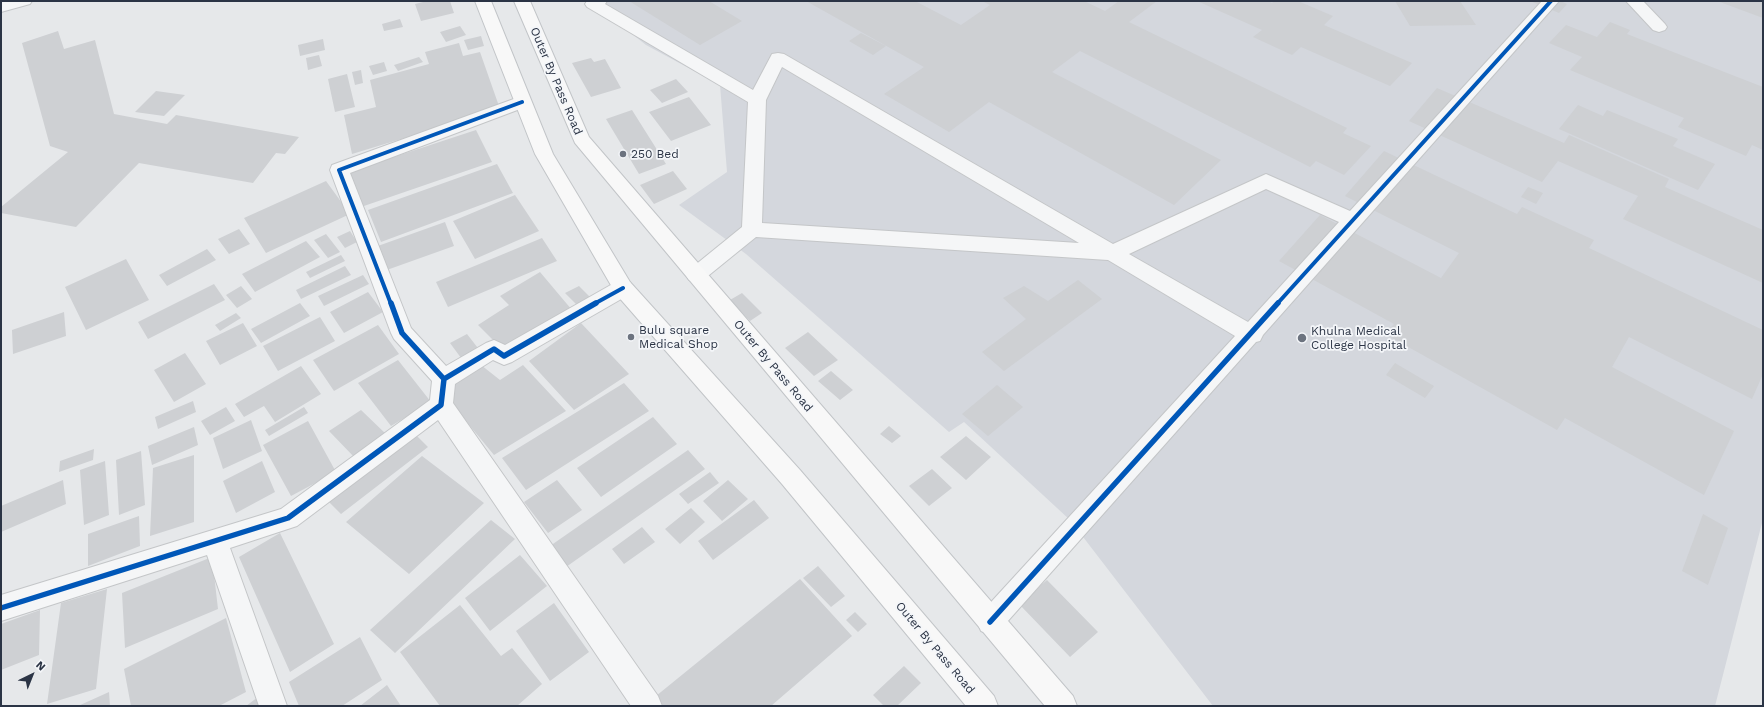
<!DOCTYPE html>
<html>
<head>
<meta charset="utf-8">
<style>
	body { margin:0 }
	#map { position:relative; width:1764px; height:707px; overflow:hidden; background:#e6e8ea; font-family:"Work Sans",sans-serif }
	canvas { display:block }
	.frame { position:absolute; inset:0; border:2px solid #2b3445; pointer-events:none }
	.north { position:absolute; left:12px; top:655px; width:40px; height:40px; -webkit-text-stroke:3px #f4f6f9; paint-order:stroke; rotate:43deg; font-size:11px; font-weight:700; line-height:16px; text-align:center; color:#2b3445 }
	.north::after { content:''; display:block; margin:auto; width:14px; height:18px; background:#2b3445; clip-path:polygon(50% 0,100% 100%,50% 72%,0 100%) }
</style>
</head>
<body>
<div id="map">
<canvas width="1764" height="707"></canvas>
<div class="frame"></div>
<div class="north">N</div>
</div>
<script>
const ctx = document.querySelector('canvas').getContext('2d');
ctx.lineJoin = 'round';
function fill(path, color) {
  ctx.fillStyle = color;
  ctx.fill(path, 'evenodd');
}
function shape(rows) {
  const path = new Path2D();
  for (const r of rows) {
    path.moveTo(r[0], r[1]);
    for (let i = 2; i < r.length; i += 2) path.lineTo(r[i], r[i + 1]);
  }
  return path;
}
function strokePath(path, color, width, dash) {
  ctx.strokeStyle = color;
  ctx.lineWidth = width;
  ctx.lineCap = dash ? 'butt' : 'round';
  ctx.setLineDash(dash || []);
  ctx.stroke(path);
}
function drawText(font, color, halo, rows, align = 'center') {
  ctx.font = font + ' "Work Sans",sans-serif';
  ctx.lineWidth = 3.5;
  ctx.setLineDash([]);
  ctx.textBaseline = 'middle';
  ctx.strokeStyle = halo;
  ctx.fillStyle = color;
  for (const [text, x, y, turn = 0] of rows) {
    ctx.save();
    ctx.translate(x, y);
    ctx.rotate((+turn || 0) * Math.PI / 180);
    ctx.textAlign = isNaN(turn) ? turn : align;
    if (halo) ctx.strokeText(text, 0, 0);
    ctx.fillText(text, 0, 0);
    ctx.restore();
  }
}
fill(shape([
	[590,1,1763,1,1763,519,1715,706,1213,706,1070,520,964,422,949,432,746,254,679,205,727,172,720,85,646,45]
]), '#d4d7dd');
fill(shape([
	[427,1,450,1,454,13,421,21,415,4],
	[629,1,709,1,742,21,700,45],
	[806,1,915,1,961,25,990,5,982,1,1084,1,1105,11,1119,1,1157,1,1129,22,1347,128,1343,133,1371,146,1344,175,1316,161,1310,167,1080,51,1052,72,1221,160,1174,205,989,102,949,132,884,94,924,67],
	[1197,1,1268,1,1272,3,1274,1,1298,1,1333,16,1324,25,1412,63,1390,86,1301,47,1292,55,1253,37,1262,30],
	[1395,1,1460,1,1476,25,1410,26],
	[1530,1,1560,1,1567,4,1559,13],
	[1717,1,1763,1,1763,18],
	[400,19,403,27,384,31,382,24],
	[1610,22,1630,30,1627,34,1763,87,1763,150,1752,145,1746,156,1678,127,1684,118,1570,70,1582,57,1549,43,1566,25,1597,37],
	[460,26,466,35,446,42,440,32],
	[58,31,64,49,95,40,114,114,167,124,176,115,299,137,285,154,276,153,253,183,139,163,76,227,1,213,1,207,68,152,50,146,22,43],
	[861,33,886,46,873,55,849,41],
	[481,36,484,46,468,50,464,40],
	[323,39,325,50,300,56,298,45],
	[459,43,463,56,480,52,500,109,352,154,344,115,376,107,370,80,429,64,425,52],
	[319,55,322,66,308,70,306,58],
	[419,57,423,62,398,71,394,65],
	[591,58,594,62,605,59,621,88,591,97,572,63],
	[384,62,387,71,373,75,369,66],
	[361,70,363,83,355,85,352,72],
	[347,74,355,107,335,112,328,79],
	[676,79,688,92,662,103,650,90],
	[1437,88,1564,143,1569,135,1669,179,1665,187,1763,230,1763,283,1623,219,1638,196,1558,161,1542,182,1409,121],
	[156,91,185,95,164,116,135,112],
	[689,97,711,125,671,141,649,112],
	[1578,105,1603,116,1607,110,1678,139,1673,146,1715,164,1698,190,1559,129],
	[632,110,666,164,639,174,606,119],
	[476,130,492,162,361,207,348,172],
	[1384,151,1517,214,1522,207,1594,240,1589,248,1763,330,1763,374,1752,399,1629,337,1612,367,1734,431,1704,495,1565,418,1557,430,1385,334,1394,324,1279,261,1320,215,1441,278,1459,253,1345,196],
	[497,164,513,193,381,242,368,210],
	[673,171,687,189,654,204,640,185],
	[326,181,350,214,266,253,244,218],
	[1528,187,1543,193,1536,204,1521,197],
	[515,195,539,231,475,259,453,221],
	[445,222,454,246,384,271,375,247],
	[239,229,250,244,229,254,218,239],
	[350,231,357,242,345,248,337,237],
	[326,234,340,252,328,258,314,240],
	[542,238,557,261,448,307,436,282],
	[306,241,320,257,255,292,242,274],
	[207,249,216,260,167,286,159,275],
	[341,255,345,261,310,278,306,272],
	[126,259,149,300,86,330,65,287],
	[345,266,351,275,301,299,296,290],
	[540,272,572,310,506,353,478,325,509,305,500,296],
	[363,275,369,284,324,306,318,296],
	[1078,280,1102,299,1004,371,982,352,1026,319,1003,298,1024,286,1048,301],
	[214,284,225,300,148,339,138,322],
	[241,286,252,299,237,308,226,295],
	[579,286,590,297,577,305,565,293],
	[368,292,383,312,344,333,330,312],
	[742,293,762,313,750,321,730,300],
	[300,303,310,316,261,343,251,329],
	[64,312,66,336,13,354,12,330],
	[236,313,241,318,220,331,215,325],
	[320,317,335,341,278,371,263,346],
	[243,323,257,346,220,365,206,341],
	[581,323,629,374,574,410,529,361],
	[378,325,399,354,334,391,313,360],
	[808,332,838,360,814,376,785,348],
	[467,334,481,352,464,362,450,343],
	[185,353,206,384,174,402,154,370],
	[398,360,431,402,391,426,358,383],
	[1395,363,1434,386,1425,398,1386,375],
	[481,365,500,380,523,365,566,411,494,455,451,403,451,385],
	[301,366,321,394,275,422,264,406,244,417,235,404],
	[831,371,853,390,840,400,818,381],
	[624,383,649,411,526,490,502,458],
	[997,385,1023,407,988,436,962,414],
	[193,401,196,412,158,429,155,417],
	[226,407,235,421,210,435,201,421],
	[304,407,308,413,269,436,265,430],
	[361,410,387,435,355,458,329,431],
	[653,417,677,444,601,497,577,468],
	[251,420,262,451,223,469,213,438],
	[308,421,336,472,291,496,263,445],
	[889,426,901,436,892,443,880,434],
	[194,427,198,445,152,465,148,446],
	[415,434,428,447,341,514,328,501],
	[966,436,991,457,966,480,940,457],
	[94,449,93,460,59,472,60,461],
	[688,450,705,469,566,567,550,546],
	[141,451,145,505,119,515,116,460],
	[194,455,194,522,150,536,153,468],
	[422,456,484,503,409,574,346,522],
	[105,461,109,515,84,525,80,470],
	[262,461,275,492,236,513,223,481],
	[932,469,952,488,929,506,909,486],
	[710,472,719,483,688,504,679,494],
	[63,480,66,504,1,532,1,506],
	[557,480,582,510,548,533,524,502],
	[728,480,748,499,722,521,703,501],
	[754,500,769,518,713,560,698,541],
	[691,508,705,522,680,544,665,529],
	[1703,514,1728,528,1708,585,1682,571],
	[139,516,140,546,88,566,88,534],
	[491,520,515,539,395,653,370,630],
	[642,527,655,542,624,564,612,549],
	[280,533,334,644,290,672,239,557],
	[520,555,547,586,490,631,465,598],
	[212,557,218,609,125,648,122,593],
	[818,566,845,596,831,607,803,578],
	[800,579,852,636,771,706,663,706,656,696],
	[1047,580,1098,632,1070,657,1019,604],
	[107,589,96,689,47,704,61,603],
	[554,603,589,652,550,681,516,631],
	[460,605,501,656,512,648,542,684,517,706,440,706,400,652],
	[40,610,39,655,1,670,1,624],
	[855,612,867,624,858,632,846,620],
	[226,618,246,692,219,706,131,706,124,669],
	[360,637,382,680,342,706,299,706,289,682],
	[904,666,921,683,897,706,884,706,873,695],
	[387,685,401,706,360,706],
	[109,692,110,706,78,706],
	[258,697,263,706,246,706]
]), '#ced0d3');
const minor = shape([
	[5,1,32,1,30,4,1,12,1,2,5,1],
	[587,1,607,1,605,4,753,90,772,54,778,53,784,54,1113,244,1266,174,1350,211,1542,1,1559,1,1263,335,1260,341,1256,342,999,631,990,635,981,631,977,622,981,613,1235,336,1108,260,756,237,703,280,696,283,689,280,686,275,689,270,742,227,748,102,587,7,585,4,587,1],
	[782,67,1079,243,762,223,766,100,782,67],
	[1266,189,1339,222,1248,322,1129,254,1266,189],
	[1626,1,1643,1,1665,24,1667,27,1665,30,1659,32,1653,30,1626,1],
	[522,96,528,98,531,102,528,106,350,173,411,328,446,366,486,343,494,340,505,345,616,282,623,280,630,282,633,288,630,294,512,362,504,365,493,360,455,384,453,403,658,696,662,706,631,706,438,420,297,526,230,548,287,706,259,706,207,555,1,621,1,595,281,509,430,400,432,381,394,339,391,333,330,170,332,165,522,96]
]);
const major = shape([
	[475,1,491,1,553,154,630,282,800,470,994,696,998,706,966,706,782,484,616,294,535,154,475,1],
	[514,1,530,1,589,137,1073,696,1077,706,1045,706,575,143,514,1]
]);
strokePath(minor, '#c4c6c8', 2);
strokePath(major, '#c2c5c8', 2);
fill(minor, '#f5f6f7');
fill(major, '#f8f8f8');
strokePath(shape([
	[391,304,339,170,522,102],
	[594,304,623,288],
	[1277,304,1551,1]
]), '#0057b8', 4);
strokePath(shape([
	[391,303,402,333,444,379],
	[1,608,288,518,441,405,444,379,494,349,504,356,596,303],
	[990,622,1278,303]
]), '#0057b8', 5.5);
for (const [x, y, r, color] of [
	[623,154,4,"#6c737f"],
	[631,337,4,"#6c737f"],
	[1302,338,5,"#6c737f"]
]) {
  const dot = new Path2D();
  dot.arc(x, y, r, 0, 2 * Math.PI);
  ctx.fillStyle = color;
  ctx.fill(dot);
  strokePath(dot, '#f4f6f9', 1.5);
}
drawText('12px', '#2b3445', '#f4f6f9', [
	["Outer By Pass Road",556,81,67],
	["Outer By Pass Road",773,366,50],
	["Outer By Pass Road",935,648,50]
]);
drawText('12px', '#2b3445', '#f4f6f9', [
	["250 Bed",631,154],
	["Bulu square",639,330],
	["Medical Shop",639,344],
	["Khulna Medical",1311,331],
	["College Hospital",1311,345]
], 'left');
</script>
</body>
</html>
